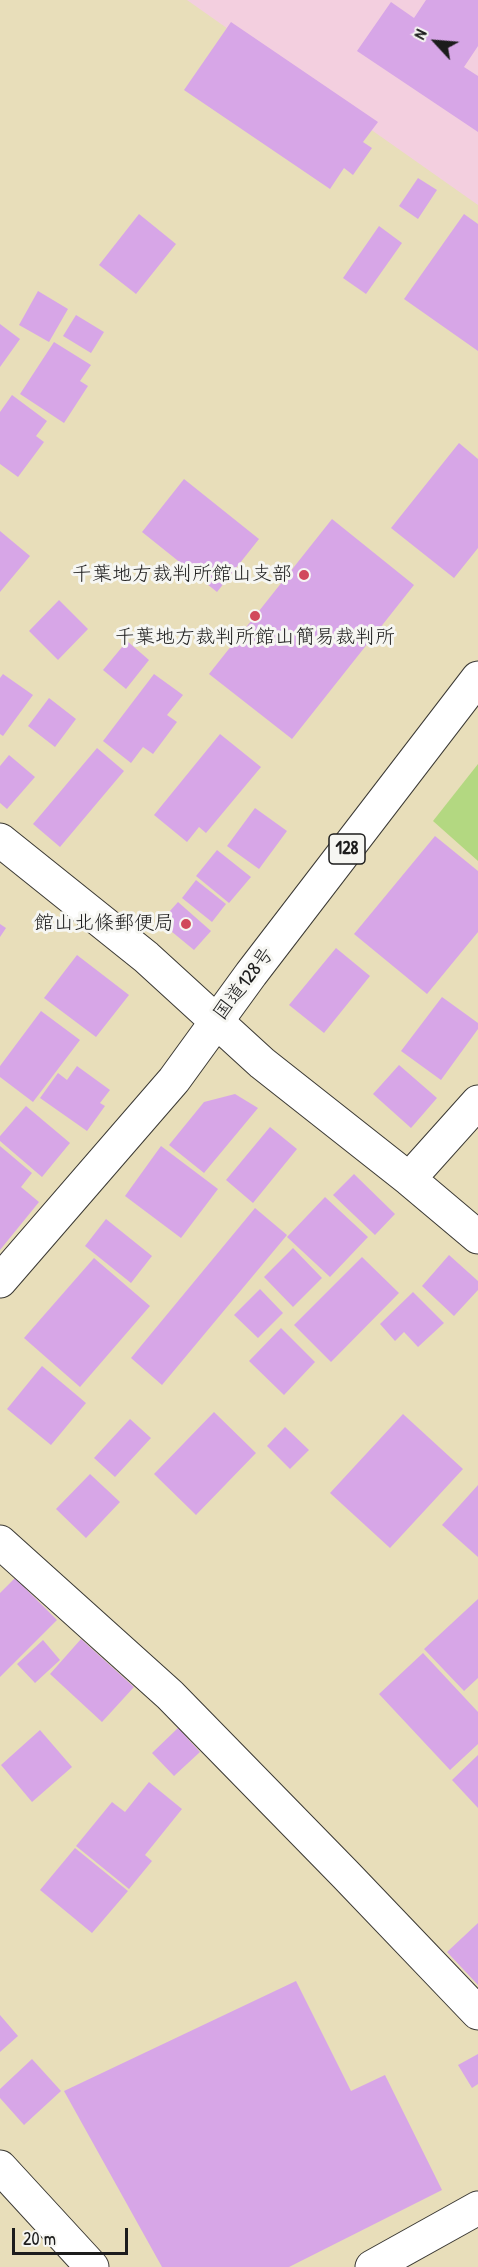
<!DOCTYPE html>
<html>
<head>
<meta charset="utf-8">
<style>
	body { margin:0 }
	#map { position:relative; width:478px; height:2267px; overflow:hidden; background:#e8deba; font-family:"Patrick Hand",sans-serif }
	canvas { display:block }
	.north { position:absolute; left:406px; top:12px; width:60px; height:60px; -webkit-text-stroke:4px #f6f6f2; paint-order:stroke; rotate:296deg; font-size:16px; font-weight:700; line-height:24px; text-align:center; color:#1c1c1c }
	.north::after { content:''; display:block; margin:auto; width:21px; height:27px; background:#1c1c1c; clip-path:polygon(50% 0,100% 100%,50% 72%,0 100%) }
	.scale { position:absolute; left:12px; top:2228px; width:116px; height:27px; box-sizing:border-box; border:3px solid #1c1c1c; border-top:0; padding-left:8px; font-size:18px; line-height:21px; white-space:nowrap; color:#1c1c1c; -webkit-text-stroke:4px #f6f6f2; paint-order:stroke }
</style>
</head>
<body>
<div id="map">
<canvas width="478" height="2267"></canvas>
<div class="north">N</div>
<div class="scale">20 m</div>
</div>
<script>
const ctx = document.querySelector('canvas').getContext('2d');
ctx.lineJoin = 'round';
function fill(path, color) {
  ctx.fillStyle = color;
  ctx.fill(path, 'evenodd');
}
function shape(rows) {
  const path = new Path2D();
  for (const r of rows) {
    path.moveTo(r[0], r[1]);
    for (let i = 2; i < r.length; i += 2) path.lineTo(r[i], r[i + 1]);
  }
  return path;
}
function strokePath(path, color, width, dash) {
  ctx.strokeStyle = color;
  ctx.lineWidth = width;
  ctx.lineCap = dash ? 'butt' : 'round';
  ctx.setLineDash(dash || []);
  ctx.stroke(path);
}
function drawText(font, color, halo, rows, align = 'center') {
  ctx.font = font + ' "Patrick Hand","Klee One",sans-serif';
  ctx.lineWidth = 6;
  ctx.setLineDash([]);
  ctx.textBaseline = 'middle';
  ctx.strokeStyle = halo;
  ctx.fillStyle = color;
  for (const [text, x, y, turn = 0] of rows) {
    ctx.save();
    ctx.translate(x, y);
    ctx.rotate((+turn || 0) * Math.PI / 180);
    ctx.textAlign = isNaN(turn) ? turn : align;
    if (halo) ctx.strokeText(text, 0, 0);
    ctx.fillText(text, 0, 0);
    ctx.restore();
  }
}
fill(shape([
	[187,0,478,0,478,205]
]), '#f3cfdf');
fill(shape([
	[478,764,478,861,433,821]
]), '#b3d881');
fill(shape([
	[426,0,478,0,478,46,464,67,478,76,478,132,357,51,391,2,414,18],
	[231,22,378,122,363,142,372,148,353,175,344,168,330,189,184,90],
	[418,178,437,190,418,219,399,206],
	[139,214,176,244,136,294,99,265],
	[464,214,478,224,478,351,404,299],
	[379,226,402,243,366,294,343,278],
	[38,291,68,309,49,342,19,325],
	[76,315,104,332,91,353,63,336],
	[0,324,20,339,0,367],
	[54,342,91,365,80,381,88,386,64,423,20,394],
	[12,395,47,421,36,436,44,442,18,477,0,464,0,412],
	[459,443,478,459,478,548,454,578,391,528],
	[184,479,259,539,217,592,142,532],
	[332,519,414,585,292,739,209,674],
	[0,531,30,556,0,592],
	[59,600,88,629,58,660,29,631],
	[127,641,149,660,126,689,103,670],
	[3,674,33,695,3,736,0,734,0,678],
	[154,674,183,695,167,715,177,722,153,754,143,747,131,763,103,741],
	[49,698,76,719,55,747,28,726],
	[220,734,261,767,206,833,199,827,187,842,154,815],
	[97,748,124,771,60,847,33,824],
	[9,755,35,777,7,809,0,803,0,766],
	[255,808,287,831,259,869,227,846],
	[435,836,478,871,478,932,427,994,354,934],
	[217,850,251,877,229,903,196,876],
	[196,880,226,904,212,922,182,898],
	[178,902,211,931,194,950,160,922],
	[0,924,6,928,0,937],
	[336,948,370,976,324,1033,289,1005],
	[77,955,129,995,96,1037,44,998],
	[442,997,478,1023,478,1029,441,1080,401,1051],
	[41,1011,80,1040,33,1102,0,1077,0,1066],
	[399,1065,437,1098,411,1128,373,1094],
	[77,1066,110,1090,100,1103,105,1106,87,1131,40,1098,58,1073,67,1080],
	[235,1094,258,1108,204,1173,169,1145,204,1102],
	[26,1106,70,1143,42,1177,0,1141,0,1136],
	[270,1127,297,1149,253,1203,226,1180],
	[0,1146,32,1173,21,1187,39,1202,0,1250],
	[161,1146,218,1189,181,1238,125,1196],
	[354,1174,395,1214,375,1235,333,1195],
	[325,1197,368,1237,330,1277,287,1237],
	[255,1208,287,1235,162,1385,131,1358],
	[106,1219,152,1256,131,1283,85,1246],
	[293,1248,322,1278,293,1307,264,1277],
	[449,1255,478,1281,478,1290,454,1316,422,1286],
	[362,1257,399,1293,331,1362,294,1325],
	[94,1258,150,1306,80,1387,24,1338],
	[260,1289,283,1313,258,1338,234,1315],
	[413,1292,444,1323,418,1347,404,1332,395,1341,380,1324],
	[281,1328,315,1362,284,1395,249,1361],
	[42,1366,86,1403,51,1445,7,1409],
	[214,1412,256,1453,196,1515,154,1474],
	[403,1414,463,1469,390,1548,330,1493],
	[130,1419,151,1438,115,1477,94,1458],
	[285,1427,309,1450,290,1469,267,1446],
	[90,1474,120,1502,86,1538,56,1509],
	[478,1485,478,1557,442,1525],
	[15,1578,57,1620,0,1677,0,1593],
	[478,1599,478,1678,464,1691,424,1649],
	[81,1639,134,1687,102,1722,50,1674],
	[43,1640,60,1660,35,1683,17,1664],
	[423,1653,478,1712,478,1744,450,1770,379,1694],
	[178,1728,200,1752,174,1776,152,1753],
	[40,1730,72,1767,32,1802,1,1765],
	[478,1755,478,1808,452,1780],
	[149,1782,182,1809,145,1855,152,1861,129,1889,76,1846,112,1802,125,1812],
	[75,1848,128,1891,92,1933,40,1890],
	[478,1923,478,1985,447,1952],
	[296,1981,351,2091,385,2075,442,2190,289,2267,162,2267,64,2091],
	[0,2015,18,2036,0,2052],
	[478,2054,478,2084,472,2088,458,2065],
	[32,2059,61,2091,24,2125,0,2098,0,2089]
]), '#d7a6e7');
const minor = shape([
	[0,840,146,957,262,1063,409,1179,478,1237],
	[409,1179,478,1102],
	[0,1542,170,1695,346,1875,478,2013],
	[0,2167,92,2267],
	[372,2267,478,2208]
]);
const highway = shape([
	[0,1281,174,1080,251,974,478,678]
]);
strokePath(minor, '#3b3934', 35);
strokePath(highway, '#3b3934', 35);
strokePath(minor, '#fff', 33);
strokePath(highway, '#fff', 33);
for (const [x, y, r, color] of [
	[304,575,6,"#d1495b"],
	[255,616,6,"#d1495b"],
	[186,924,6,"#d1495b"]
]) {
  const dot = new Path2D();
  dot.arc(x, y, r, 0, 2 * Math.PI);
  ctx.fillStyle = color;
  ctx.fill(dot);
  strokePath(dot, '#f6f6f2', 2);
}
for (const [x, y, w] of [
	[347,849,36]
]) {
  const box = new Path2D();
  box.roundRect(x - w / 2, y - 15, w, 30, 4.5);
  ctx.fillStyle = '#f6f6f2';
  ctx.fill(box);
  strokePath(box, '#1c1c1c', 1.5);
}
drawText('bold 18px', '#1c1c1c', null, [
	["128",347,849]
]);
drawText('20px', '#1c1c1c', '#f6f6f2', [
	["千葉地方裁判所館山支部",292,575],
	["千葉地方裁判所館山簡易裁判所",255,638,"center"],
	["館山北條郵便局",174,924]
], 'right');
drawText('20px', '#1c1c1c', '#f6f6f2', [
	["国道128号",244,984,-53]
]);
</script>
</body>
</html>
